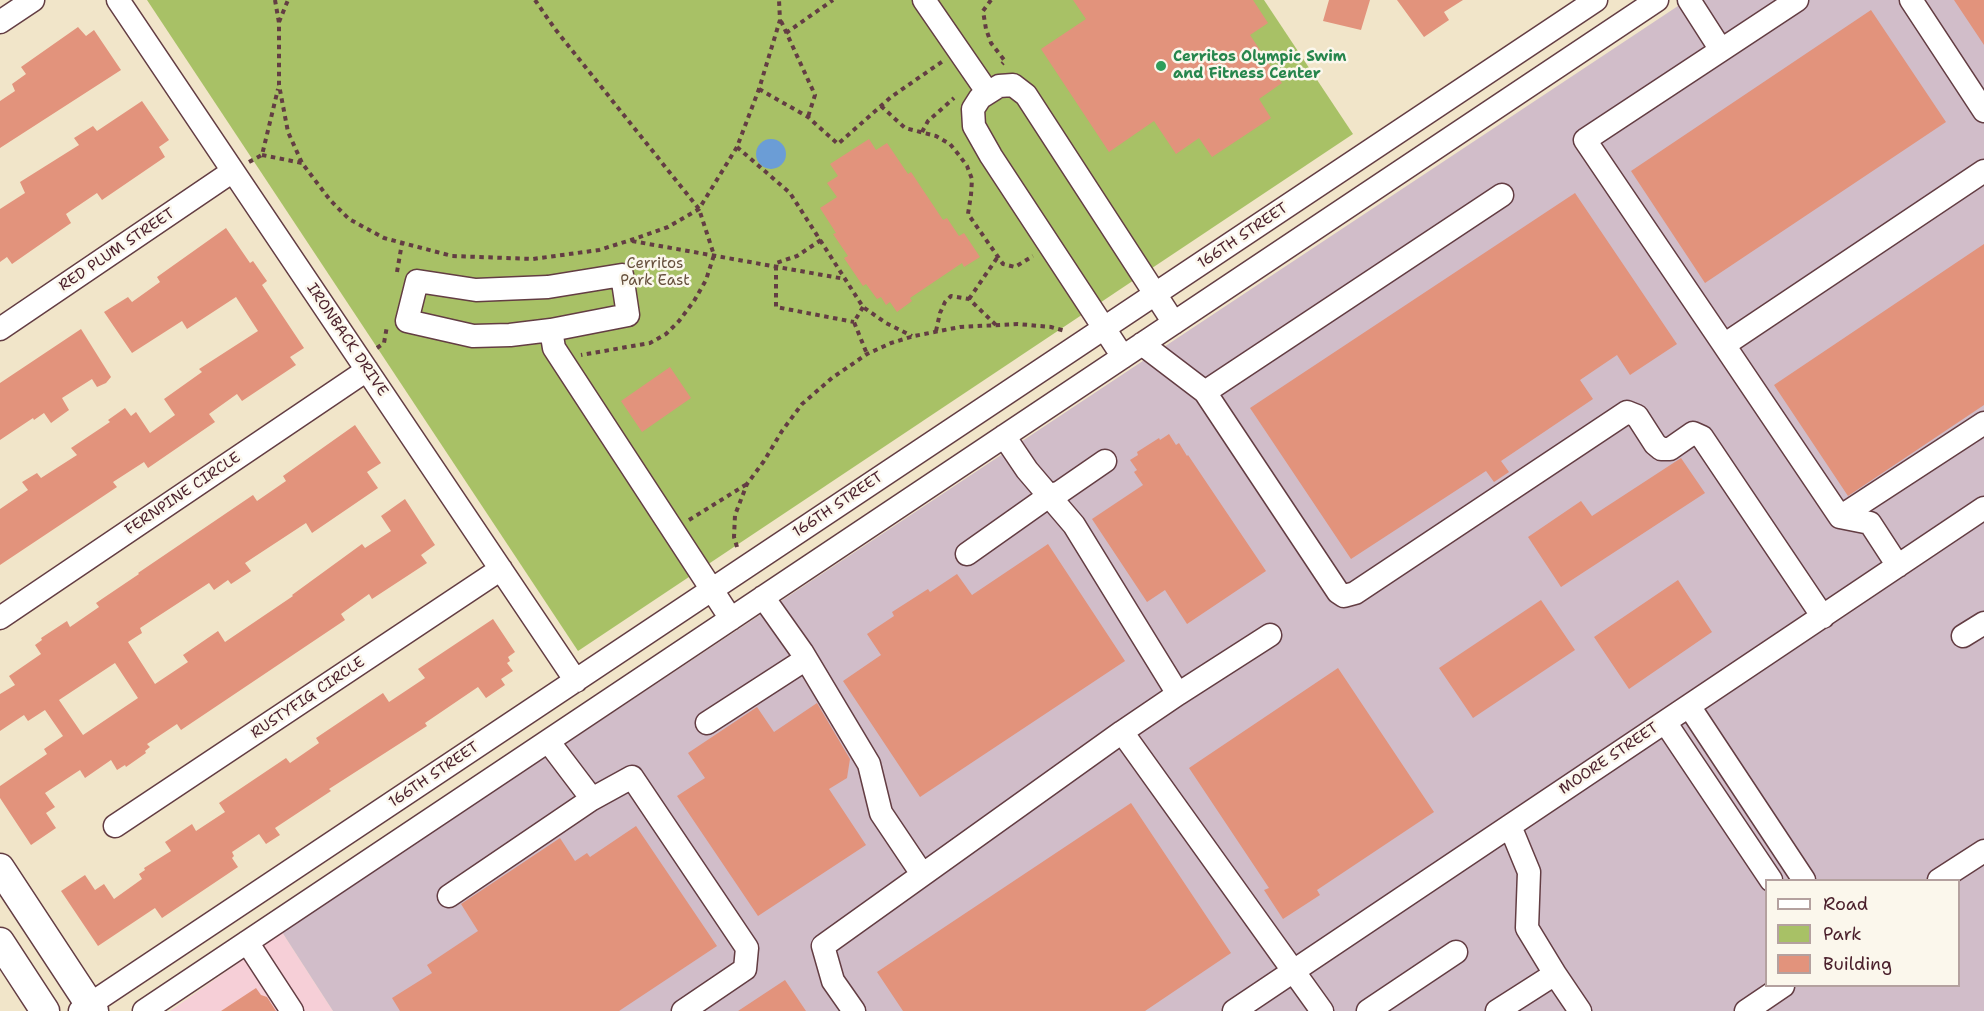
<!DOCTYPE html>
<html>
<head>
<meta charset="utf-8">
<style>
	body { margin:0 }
	#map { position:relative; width:1984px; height:1011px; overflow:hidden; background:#f1e5c9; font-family:"Shantell Sans",sans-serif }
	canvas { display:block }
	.legend { position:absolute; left:1765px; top:879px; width:195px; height:108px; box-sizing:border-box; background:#fbf7ec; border:2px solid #b4a19f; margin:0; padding:8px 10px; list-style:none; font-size:18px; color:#4a1f2b }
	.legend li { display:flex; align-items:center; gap:12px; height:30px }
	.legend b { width:30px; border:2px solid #b4a19f }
</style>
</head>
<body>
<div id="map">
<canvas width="1984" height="1011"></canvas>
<ul class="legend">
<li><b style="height:8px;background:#fff"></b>Road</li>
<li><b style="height:16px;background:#a8c166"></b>Park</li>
<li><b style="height:16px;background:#e2937c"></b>Building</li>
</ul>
</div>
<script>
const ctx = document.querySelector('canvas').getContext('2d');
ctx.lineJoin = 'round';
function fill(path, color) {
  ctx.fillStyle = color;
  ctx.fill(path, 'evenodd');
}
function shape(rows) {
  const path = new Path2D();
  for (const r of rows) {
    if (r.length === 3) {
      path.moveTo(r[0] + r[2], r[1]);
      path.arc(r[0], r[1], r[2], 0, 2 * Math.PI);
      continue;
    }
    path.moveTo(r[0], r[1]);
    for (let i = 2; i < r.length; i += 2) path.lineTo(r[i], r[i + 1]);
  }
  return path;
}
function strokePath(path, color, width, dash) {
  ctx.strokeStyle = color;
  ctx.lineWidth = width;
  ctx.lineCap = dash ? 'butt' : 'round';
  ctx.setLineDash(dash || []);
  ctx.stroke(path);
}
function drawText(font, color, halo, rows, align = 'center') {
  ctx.font = font + ' "Shantell Sans",sans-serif';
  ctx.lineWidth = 5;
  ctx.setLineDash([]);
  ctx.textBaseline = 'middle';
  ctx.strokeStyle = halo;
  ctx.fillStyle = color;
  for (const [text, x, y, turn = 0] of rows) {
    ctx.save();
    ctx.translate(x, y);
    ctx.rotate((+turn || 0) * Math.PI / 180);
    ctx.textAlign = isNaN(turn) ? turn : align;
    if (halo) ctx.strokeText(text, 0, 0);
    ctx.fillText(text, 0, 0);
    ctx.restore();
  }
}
fill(shape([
	[282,932,333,1011,170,1011]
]), '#f6cfd7');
fill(shape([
	[1687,0,1984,0,1984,1011,333,1011,282,932],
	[1766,880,1958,880,1958,986,1766,986]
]), '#d1bdc9');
fill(shape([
	[147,0,1264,0,1353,134,578,651]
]), '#a8c166');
fill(shape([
	[771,154,15]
]), '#6b9dd6');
fill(shape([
	[1073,0,1253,0,1268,23,1250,35,1282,83,1259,99,1271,118,1212,157,1199,138,1176,154,1154,121,1109,152,1041,49,1086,19],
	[1329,0,1370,0,1361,30,1323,21],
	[1397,0,1463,0,1444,12,1449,20,1424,37],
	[1954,0,1984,0,1984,45],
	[1871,10,1946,122,1705,283,1631,171],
	[78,27,86,36,94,30,121,70,0,148,0,101,15,91,12,84,26,74,21,67],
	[142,101,169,140,159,147,165,157,102,200,97,193,66,214,71,223,12,264,7,257,0,262,0,209,25,193,20,182,79,145,74,138,93,126,97,131],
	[869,139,876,150,887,143,908,174,911,172,943,220,947,218,959,236,964,233,980,257,964,267,962,263,910,298,912,301,897,312,890,302,886,305,881,297,877,299,866,284,863,286,844,258,848,256,833,234,836,233,820,208,837,197,827,183,838,176,830,164],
	[1575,193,1677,344,1630,375,1617,355,1580,380,1593,399,1501,461,1509,472,1494,482,1486,471,1351,559,1250,408],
	[226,228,250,263,253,261,267,281,262,285,304,348,290,357,296,365,242,401,237,394,209,414,215,422,148,468,144,462,113,482,117,487,0,565,0,509,28,490,22,482,37,473,41,478,77,455,71,448,110,422,108,420,125,408,131,416,136,412,150,433,175,415,164,399,202,372,199,369,258,331,236,297,187,329,182,321,132,353,104,312,128,297,132,302,160,282,157,277],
	[1984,244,1984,405,1848,496,1774,385],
	[81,329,111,377,106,383,97,387,92,379,62,398,69,410,51,423,44,413,34,420,33,418,0,440,0,383],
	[670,367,691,398,642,432,621,401],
	[355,425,381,463,367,472,378,488,312,533,306,523,245,563,251,571,231,584,228,580,214,590,209,583,140,628,142,633,128,642,155,684,188,662,183,655,218,631,225,642,293,596,292,595,362,544,365,548,391,531,381,516,405,499,435,545,421,555,427,563,372,599,369,594,341,614,345,620,181,730,177,724,147,744,150,747,145,751,146,753,126,767,125,765,117,770,111,760,85,778,80,770,45,793,55,807,46,813,56,828,31,845,0,798,0,786,47,754,44,749,63,736,45,710,28,721,24,715,0,731,0,694,15,685,9,676,41,654,35,645,42,640,41,638,67,621,70,627,99,607,96,603,139,574,138,573,253,495,257,501,286,481,283,476],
	[115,663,138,698,83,735,59,700],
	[1169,434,1176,445,1179,443,1187,456,1188,455,1266,571,1187,624,1165,590,1147,602,1092,519,1143,485,1134,472,1137,470,1130,460,1138,455,1137,452,1159,438,1160,440],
	[1681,458,1705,493,1561,587,1528,537,1581,501,1592,516],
	[1048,544,1125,661,920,797,843,681,881,655,867,634,894,616,892,612,928,589,930,592,957,574,972,595],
	[1678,580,1712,632,1629,689,1594,637],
	[1541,600,1575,650,1473,718,1439,668],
	[493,619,515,652,508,657,510,661,507,663,513,671,501,679,505,685,486,698,478,687,425,723,427,726,329,789,331,791,275,828,280,835,266,844,259,834,232,852,234,856,232,858,238,867,162,918,155,908,98,946,61,891,85,875,95,890,104,884,114,899,142,879,139,874,145,870,144,868,171,851,165,842,192,824,196,831,225,812,219,803,286,758,290,763,319,743,316,738,383,693,389,702,425,678,418,669],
	[1338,668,1434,812,1317,890,1320,895,1283,919,1264,890,1269,888,1189,768],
	[817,703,850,759,847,778,829,789,866,845,758,916,677,796,705,778,688,753,757,707,774,732],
	[1131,803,1231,953,1145,1011,903,1011,877,972],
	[636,826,717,946,619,1011,400,1011,392,998,432,973,427,965,478,931,461,904,560,838,575,861,587,853,590,857],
	[785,980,806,1011,738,1011],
	[256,988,261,995,267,997,276,1011,221,1011]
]), '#e2937c');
const minor = shape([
	[118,0,576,681],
	[924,0,988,93],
	[1689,0,1721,50],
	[1911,0,1984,111],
	[0,22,33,0],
	[0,329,233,171],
	[551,330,510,335,473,336,407,321,417,281,476,290,548,287,622,275,628,315,551,330,554,348,731,619],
	[1142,344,1205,392,1338,592,1344,596,1355,593,1627,412,1637,416,1655,444,1661,449,1670,449,1693,433,1702,437,1823,617],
	[1724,345,1585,140,1797,0],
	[1123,357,991,156,974,126,973,109,980,98,999,86,1013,85,1026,95,1174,323],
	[1205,392,1502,195],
	[1004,436,1027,470,1074,525,1178,694,1122,732,1322,1011],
	[1840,517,1984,423],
	[967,554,1049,496,1060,492,1105,461],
	[1898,566,1870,523,1840,517,1724,345,1984,171],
	[763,597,802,652,869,764,881,813,922,874],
	[0,618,367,370],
	[1963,636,1984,623],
	[1178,694,1270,635],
	[1689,706,1804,880],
	[1665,722,1771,880],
	[707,723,806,659],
	[548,741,592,799,632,777,747,948,745,969,683,1011],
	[115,826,501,569],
	[1510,826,1529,872,1527,928,1555,974],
	[1939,880,1984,851],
	[449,896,592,799],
	[247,942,292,1011],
	[80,1011,1596,0],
	[144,1011,1657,0],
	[854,1011,833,981,823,946,1122,732],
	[1234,1011,1984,508],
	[1368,1011,1456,952],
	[1497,1011,1555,974,1580,1011],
	[1746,1011,1783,986]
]);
const major = shape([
	[0,868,94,1011],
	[0,942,45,1011]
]);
strokePath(minor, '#633d43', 25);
strokePath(major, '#633d43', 31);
strokePath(shape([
	[275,0,279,23,279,85,288,132,302,163,330,200,349,219,384,238,452,256,533,259,599,250,631,240,668,227,699,209,737,147,759,89,780,20,779,0],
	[535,0,555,29,699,209,714,255,706,280,694,301,679,321,666,334,650,343,581,355],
	[991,0,983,11,986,29,991,43,1005,61,1002,64],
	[781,21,815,95,808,117],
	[279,22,288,0],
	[786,33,833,0],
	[759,89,808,117,838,144,891,97,943,61],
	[881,106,905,128,936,136,950,144,959,155,967,166,972,179,971,195,968,214,1003,264,1015,267,1033,256],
	[922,132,928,121,954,98],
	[737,147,790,193,863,307,886,323,912,336],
	[262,155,302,163],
	[249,162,262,155,278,89],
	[821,240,797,256,776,263,776,307,854,322],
	[632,241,845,279],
	[397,272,402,243],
	[969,299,997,258],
	[863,307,854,322,867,354],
	[936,331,940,313,945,302,951,296,969,299,996,325],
	[377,348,384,343,387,326],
	[689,520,747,484],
	[737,547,734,537,735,515,747,484,764,461,782,431,802,404,832,378,867,354,891,343,914,336,960,327,1018,324,1051,327,1065,331]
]), '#633d43', 4, [4.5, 4.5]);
strokePath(minor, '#fff', 22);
strokePath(major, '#fff', 28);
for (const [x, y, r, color] of [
	[1161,66,6,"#2e9e5b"]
]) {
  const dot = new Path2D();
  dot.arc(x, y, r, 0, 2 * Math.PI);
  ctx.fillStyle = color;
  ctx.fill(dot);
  strokePath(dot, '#fbf7ec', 2);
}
drawText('bold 15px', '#27864d', '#fbf7ec', [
	["Cerritos Olympic Swim",1173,57],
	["and Fitness Center",1173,74]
], 'left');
drawText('15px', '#4a1f2b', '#fbf7ec', [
	["166TH STREET",1243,236,-34],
	["RED PLUM STREET",117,250,-34],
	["IRONBACK DRIVE",347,340,56],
	["FERNPINE CIRCLE",183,494,-34],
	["166TH STREET",838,505,-34],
	["RUSTYFIG CIRCLE",308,698,-34],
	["MOORE STREET",1609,759,-34],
	["166TH STREET",434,775,-34]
]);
drawText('15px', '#66503d', '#fbf7ec', [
	["Cerritos",655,264],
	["Park East",655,281]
]);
</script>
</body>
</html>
